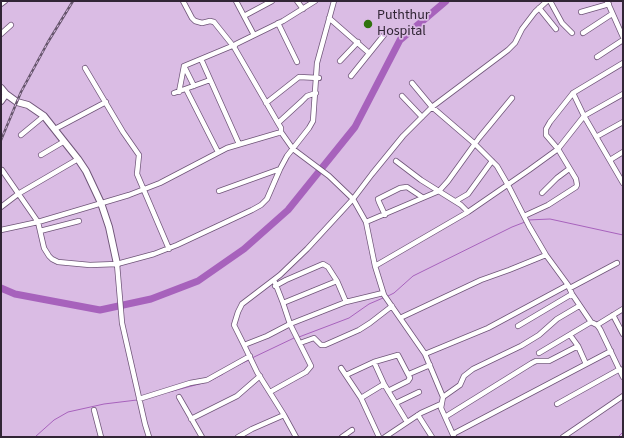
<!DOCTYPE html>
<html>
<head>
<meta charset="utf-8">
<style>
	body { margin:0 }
	#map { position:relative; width:624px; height:438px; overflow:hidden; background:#dabce4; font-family:"Source Sans 3",sans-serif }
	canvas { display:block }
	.frame { position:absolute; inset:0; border:2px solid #312535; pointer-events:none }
</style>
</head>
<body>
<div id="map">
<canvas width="624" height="438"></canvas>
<div class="frame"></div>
</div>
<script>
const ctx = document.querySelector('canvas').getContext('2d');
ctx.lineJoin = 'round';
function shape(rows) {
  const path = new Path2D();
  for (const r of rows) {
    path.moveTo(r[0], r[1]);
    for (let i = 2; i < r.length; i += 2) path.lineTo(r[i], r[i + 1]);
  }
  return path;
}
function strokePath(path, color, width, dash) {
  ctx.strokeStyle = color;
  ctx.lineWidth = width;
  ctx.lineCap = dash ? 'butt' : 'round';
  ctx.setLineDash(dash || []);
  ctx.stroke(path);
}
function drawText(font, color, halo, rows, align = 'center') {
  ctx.font = font + ' "Source Sans 3",sans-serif';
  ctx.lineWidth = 3.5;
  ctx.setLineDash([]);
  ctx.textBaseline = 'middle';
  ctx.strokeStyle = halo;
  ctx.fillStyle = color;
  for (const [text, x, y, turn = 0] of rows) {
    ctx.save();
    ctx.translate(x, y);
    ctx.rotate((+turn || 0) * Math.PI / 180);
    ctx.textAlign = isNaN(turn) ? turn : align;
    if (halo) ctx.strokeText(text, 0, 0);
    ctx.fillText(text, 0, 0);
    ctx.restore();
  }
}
strokePath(shape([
	[528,220,550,219,623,235],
	[388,296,394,293,413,276,512,227,525,222],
	[299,337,349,318,369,304,383,298],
	[252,358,294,338],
	[234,367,249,360],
	[210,381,223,374],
	[169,392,203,383],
	[35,437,54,420,68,412,104,404,137,400],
	[618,437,623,432]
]), '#a762bc', 1);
strokePath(shape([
	[1,288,15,294,100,310,151,299,198,281,244,249,288,210,355,127,400,40,446,1]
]), '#a762bc', 7);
const minor = shape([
	[183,1,192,18,195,21,202,23,210,21,214,22,234,47],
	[236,1,254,35],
	[297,1,303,9],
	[550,1,562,23,572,33],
	[607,1,623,37],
	[1,4,5,1],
	[539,8,556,29],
	[581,12,609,4],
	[244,16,272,1],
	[329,18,369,53],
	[278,23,297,62],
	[583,33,612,14],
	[1,34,11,25],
	[597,57,623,40],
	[201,59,239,144],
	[340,61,358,42],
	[184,66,194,86],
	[85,68,123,132,139,155,137,174,169,249],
	[351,76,384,35],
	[412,83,432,107,475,144,497,166,508,185,529,226,546,255,568,285,572,294,591,322,597,325,600,329,623,377],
	[186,89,218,152],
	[179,92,184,66,232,46],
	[174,93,210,80],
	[573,93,584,116,623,183],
	[402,96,422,117],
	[266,103,299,77,319,78],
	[278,123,302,101,307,96,316,93],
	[55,129,106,102],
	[281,132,293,149,329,176,353,199,366,222,375,266],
	[21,135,44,116],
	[596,137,623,122],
	[41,155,63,142],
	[610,160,623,152],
	[396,161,421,180,461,205,468,212],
	[2,170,38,222,44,248,49,256,52,259,58,262,90,265,117,264,154,254,177,245,252,210,261,205,267,199,280,169,287,156,309,128,313,121,317,63,334,1],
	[219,191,280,169],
	[542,193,557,178,569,169],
	[456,201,468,194,492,161],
	[1,207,18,194,78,159],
	[385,215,379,202,378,199,400,188,407,187,422,197],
	[524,216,548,205,576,187,577,185,576,179,558,149,546,135,546,129,550,122,573,93,623,63],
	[366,222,439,191,448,181,479,138,512,98],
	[1,230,38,222,129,195,160,183,227,148,278,133,281,132,281,128,278,123,234,47,236,44,283,21,315,1],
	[40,231,79,221],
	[117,264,122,323,145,424,149,437],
	[275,286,286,280,323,264,328,267,337,281,346,302],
	[570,288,617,263],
	[283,303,337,281],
	[613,315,623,334],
	[400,318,481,280,509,270,546,255],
	[597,325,623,309],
	[518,326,572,294],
	[570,335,578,346,586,364],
	[300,343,314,338,321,345,325,345,359,330,370,323,392,306],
	[244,345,267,336,290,324,346,302,383,293],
	[539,353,591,322],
	[425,354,488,328,568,285],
	[374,362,384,384,407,422],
	[341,368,361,398,379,437],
	[409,374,430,365],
	[346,375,374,362,398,355,410,378,408,381,388,391],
	[270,392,306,372,311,366,290,324,283,303,274,280],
	[179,397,202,437],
	[443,397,460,385,464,376,473,369,521,346,539,335,557,319,579,306],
	[361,398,384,384],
	[139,399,190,383,207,380,250,356],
	[396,403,419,392],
	[557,404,620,369],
	[94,410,101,437],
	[418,415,432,437],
	[445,417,532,363,536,361,549,361,578,346],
	[191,419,237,396,260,376],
	[453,434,611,351],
	[238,437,252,429,284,415],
	[296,437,284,415,257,372,244,345,234,325,238,312,242,304,280,275,307,249,353,199,372,174,403,136,432,107,508,50,515,43,522,29,535,12,547,1],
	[342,437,352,430],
	[385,437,421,413,441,404],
	[454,437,441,408,443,397,425,354,384,295,375,266,468,212,529,170,558,149,584,116,623,94],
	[563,437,623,396]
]);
const major = shape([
	[1,88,6,94,17,102,28,105,44,116,78,159,86,171,101,203,109,227,117,264],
	[1,101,6,94]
]);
strokePath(minor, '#6f5578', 6);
strokePath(major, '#6f5578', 8);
strokePath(minor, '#fff', 4.5);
strokePath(major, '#fff', 6);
const rail = shape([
	[1,140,21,92,48,42,73,1]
]);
strokePath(rail, '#65546b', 2.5);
strokePath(rail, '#dabce4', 1, [3]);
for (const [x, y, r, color] of [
	[368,24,5,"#30720e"]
]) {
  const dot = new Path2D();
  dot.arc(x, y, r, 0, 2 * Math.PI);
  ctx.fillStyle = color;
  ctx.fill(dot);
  strokePath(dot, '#dabce4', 1.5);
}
drawText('14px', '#312535', '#dabce4', [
	["Puththur",377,16],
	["Hospital",377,32]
], 'left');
</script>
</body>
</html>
